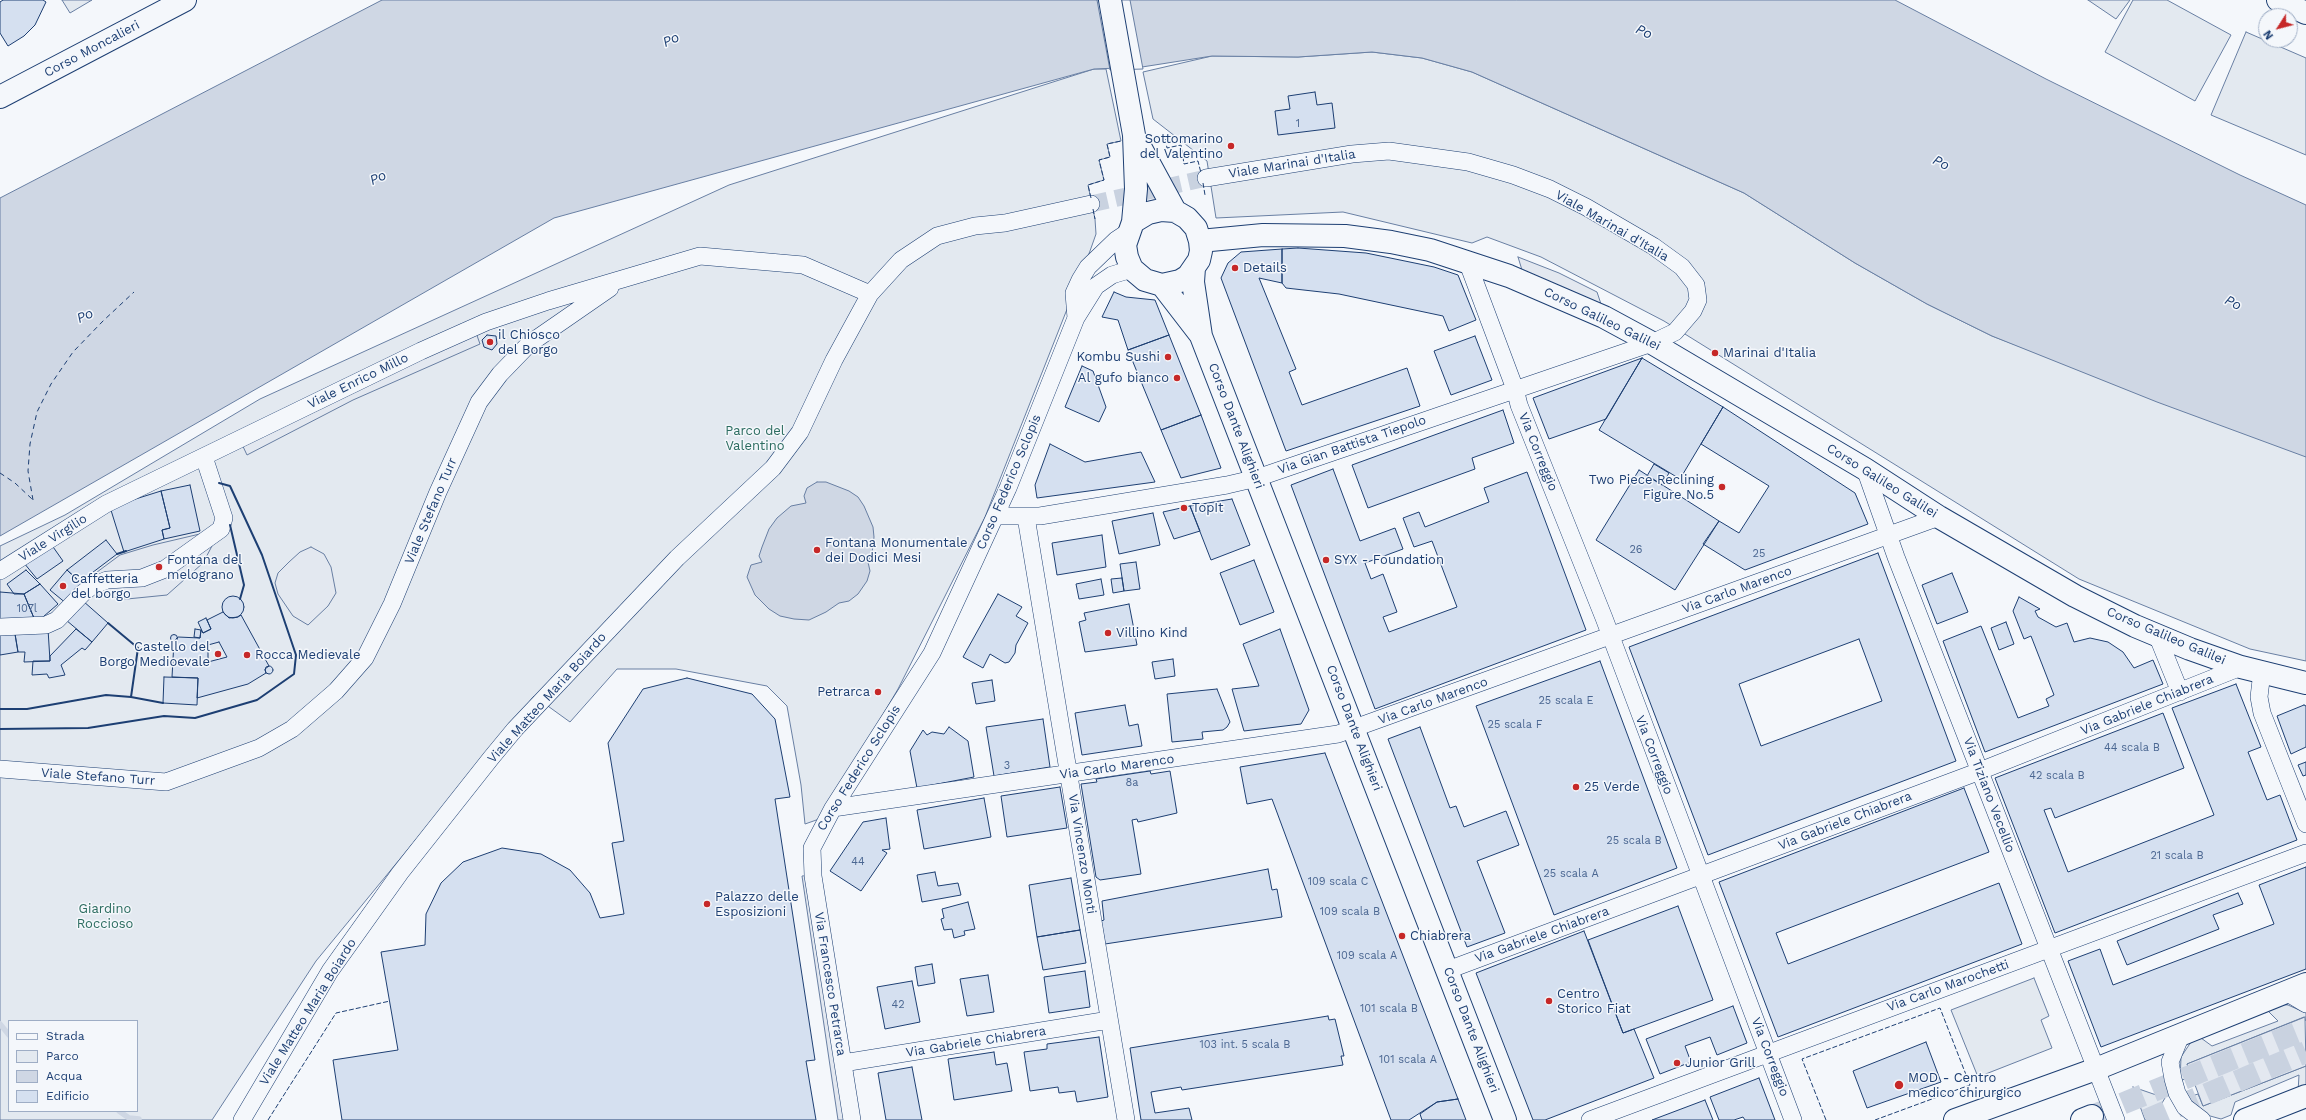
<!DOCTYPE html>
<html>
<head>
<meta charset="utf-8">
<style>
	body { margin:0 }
	#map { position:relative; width:2306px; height:1120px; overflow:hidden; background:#f4f7fb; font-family:"Work Sans",sans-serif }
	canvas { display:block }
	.legend { position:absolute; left:8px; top:1020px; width:130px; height:92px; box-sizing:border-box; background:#f4f7fb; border:1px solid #9eadc5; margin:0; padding:5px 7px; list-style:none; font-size:12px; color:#1d3f73 }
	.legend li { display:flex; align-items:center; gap:8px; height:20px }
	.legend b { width:20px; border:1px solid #9eadc5 }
	.north { position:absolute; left:2258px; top:8px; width:40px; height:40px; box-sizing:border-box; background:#f4f7fb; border:1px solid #9eadc5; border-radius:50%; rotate:234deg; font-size:11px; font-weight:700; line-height:16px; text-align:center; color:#1d3f73 }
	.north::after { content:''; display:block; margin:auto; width:14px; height:18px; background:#c62828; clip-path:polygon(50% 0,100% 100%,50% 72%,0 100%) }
</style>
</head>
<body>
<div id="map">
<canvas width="2306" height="1120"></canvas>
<ul class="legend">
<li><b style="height:5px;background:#f4f7fb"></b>Strada</li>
<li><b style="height:11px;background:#e3e9f0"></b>Parco</li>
<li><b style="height:11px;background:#cfd7e4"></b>Acqua</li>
<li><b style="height:11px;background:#d5e0f0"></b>Edificio</li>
</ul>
<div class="north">N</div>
</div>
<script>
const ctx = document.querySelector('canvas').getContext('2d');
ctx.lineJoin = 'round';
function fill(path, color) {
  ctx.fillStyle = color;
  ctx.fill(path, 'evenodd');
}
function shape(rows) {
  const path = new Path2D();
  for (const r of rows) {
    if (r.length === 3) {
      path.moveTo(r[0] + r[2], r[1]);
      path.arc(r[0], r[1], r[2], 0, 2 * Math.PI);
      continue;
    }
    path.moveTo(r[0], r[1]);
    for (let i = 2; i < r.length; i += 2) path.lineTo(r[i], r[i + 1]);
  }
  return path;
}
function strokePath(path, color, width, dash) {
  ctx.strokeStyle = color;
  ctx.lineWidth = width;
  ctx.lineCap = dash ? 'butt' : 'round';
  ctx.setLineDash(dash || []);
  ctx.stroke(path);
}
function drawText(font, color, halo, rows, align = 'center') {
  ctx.font = font + ' "Work Sans",sans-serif';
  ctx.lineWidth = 3;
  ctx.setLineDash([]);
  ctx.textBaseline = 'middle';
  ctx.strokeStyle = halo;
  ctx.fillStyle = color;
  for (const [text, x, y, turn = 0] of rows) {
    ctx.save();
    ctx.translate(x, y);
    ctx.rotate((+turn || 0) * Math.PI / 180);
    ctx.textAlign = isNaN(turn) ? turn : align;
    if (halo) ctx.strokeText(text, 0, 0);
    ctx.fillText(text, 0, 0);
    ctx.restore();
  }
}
const green = shape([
	[62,0,92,0,70,13,62,0],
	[2088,0,2130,0,2116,19,2088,0],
	[2133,0,2167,0,2231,35,2195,101,2105,52,2133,0],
	[2246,32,2306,58,2306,155,2211,115,2246,32],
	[1372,52,1422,58,1472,72,1744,193,1855,263,1927,304,1992,336,2306,455,2306,661,2250,649,2079,579,1664,321,1541,257,1487,237,1472,243,1343,212,1216,218,1207,161,1153,119,1143,72,1212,56,1298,57,1372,52],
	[1094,69,1106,69,1121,141,1107,144,1110,157,1099,160,1104,180,1088,185,1095,219,1096,234,1090,251,985,517,898,689,822,818,805,824,801,785,787,706,767,686,676,669,617,669,570,722,534,696,316,961,212,1120,0,1120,0,546,65,515,260,399,729,185,1094,69],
	[9,1021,137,1021,137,1111,9,1111,9,1021],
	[2034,978,2049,1016,2041,1020,2052,1048,1978,1077,1951,1010,2034,978],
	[2279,1004,2288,1005,2306,1013,2306,1021,2304,1017,2187,1064,2192,1076,2180,1081,2181,1057,2191,1042,2201,1038,2212,1046,2278,1021,2266,1009,2279,1004],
	[2306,1066,2306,1089,2298,1092,2299,1075,2235,1102,2231,1115,2221,1119,2203,1114,2186,1098,2198,1094,2203,1106,2306,1066],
	[2133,1087,2165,1098,2152,1120,2145,1120,2133,1087]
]);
fill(green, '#e3e9f0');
strokePath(green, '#687fa3', 1);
const parking = shape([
	[1518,257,1559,273,1597,292,1602,307,1522,270,1518,257],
	[474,327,480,344,353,400,247,455,240,440,474,327],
	[221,529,203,563,167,595,127,599,83,593,85,581,120,555,153,545,221,529],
	[311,547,324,554,331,567,336,593,328,606,308,625,293,616,278,594,275,583,278,573,289,562,300,552,311,547],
	[814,875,850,1120,838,1120,802,876,814,875],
	[2305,1017,2306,1066,2203,1106,2187,1064,2305,1017]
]);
fill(parking, '#e3e8f0');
strokePath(parking, '#687fa3', 1);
const water = shape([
	[382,0,1895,0,2046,79,2240,175,2306,205,2306,457,2157,402,1992,336,1927,304,1855,263,1744,193,1472,72,1422,58,1372,52,1298,57,1212,56,1142,67,1094,69,554,218,0,536,0,198,382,0],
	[817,482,826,482,849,491,858,497,864,506,873,527,874,537,872,553,868,562,870,571,867,581,858,594,849,601,839,603,826,612,809,620,794,619,780,616,769,609,755,595,747,577,751,565,762,562,759,556,762,547,769,529,777,518,791,506,806,503,804,496,807,488,817,482]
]);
fill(water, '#cfd7e4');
strokePath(water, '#687fa3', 1);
const pier = shape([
	[1097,0,1130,0,1143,69,1110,70,1097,0]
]);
fill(pier, '#f4f7fb');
strokePath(pier, '#687fa3', 1);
strokePath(shape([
	[0,1024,9,1035],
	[119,1111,129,1118,139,1119]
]), '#cfd7e4', 5.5);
strokePath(shape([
	[0,473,15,483,32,499],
	[33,500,28,471,30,444,37,412,51,384,73,352,103,321,134,292]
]), '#1d3f73', 1, [5, 4]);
const building = shape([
	[3,0,43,0,46,2,35,25,24,36,8,46,0,33,0,2,3,0],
	[1315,92,1317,105,1332,103,1335,128,1278,135,1275,111,1290,109,1288,96,1315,92],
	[1298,248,1366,253,1434,267,1458,275,1476,320,1449,331,1443,316,1339,294,1286,288,1282,283,1282,249,1298,248],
	[1282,249,1282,283,1259,278,1296,369,1289,372,1302,405,1407,368,1420,406,1286,451,1221,278,1228,263,1241,252,1282,249],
	[1114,292,1126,297,1155,300,1169,335,1128,350,1118,320,1102,317,1114,292],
	[487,335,496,336,497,344,492,350,484,347,482,340,487,335],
	[1169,335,1201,415,1161,430,1128,350,1169,335],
	[1475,336,1492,380,1451,395,1434,351,1475,336],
	[1642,358,1723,407,1680,479,1599,430,1642,358],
	[1642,358,1606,419,1549,439,1533,398,1642,358],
	[1082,366,1093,371,1106,407,1099,422,1065,407,1082,366],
	[1723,407,1855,493,1868,524,1745,570,1703,544,1719,521,1739,533,1769,486,1701,444,1723,407],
	[1503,410,1514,443,1472,458,1475,469,1368,508,1352,465,1503,410],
	[1201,415,1221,468,1181,478,1161,430,1201,415],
	[1050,444,1085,462,1141,452,1155,482,1037,498,1035,485,1050,444],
	[1654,464,1669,473,1662,485,1647,476,1654,464],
	[1333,469,1360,541,1395,528,1403,549,1365,563,1371,579,1383,574,1397,612,1383,617,1389,632,1457,607,1432,541,1414,547,1403,518,1419,512,1425,527,1489,502,1484,488,1527,472,1586,630,1375,709,1291,485,1333,469],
	[1639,470,1719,521,1675,590,1596,540,1639,470],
	[190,485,200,531,164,539,162,530,170,528,161,491,190,485],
	[161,491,170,528,162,530,164,539,124,552,110,507,161,491],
	[1232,499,1250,545,1211,560,1190,506,1232,499],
	[1190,506,1200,531,1174,539,1163,512,1190,506],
	[1153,513,1160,545,1119,554,1112,521,1153,513],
	[1102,535,1106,567,1057,575,1052,543,1102,535],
	[106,540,117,554,80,582,67,570,106,540],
	[51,544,63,561,37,579,24,563,51,544],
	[1878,553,1956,761,1708,855,1629,647,1878,553],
	[1859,639,1882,701,1761,746,1739,684,1859,639],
	[1254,560,1274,612,1240,625,1220,573,1254,560],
	[1136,562,1140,589,1124,591,1120,564,1136,562],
	[26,570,40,584,24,594,14,594,7,584,26,570],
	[67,570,83,585,67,604,50,590,67,570],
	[1952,573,1968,612,1937,624,1922,585,1952,573],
	[1122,578,1124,591,1113,593,1111,579,1122,578],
	[1101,579,1104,595,1079,599,1076,584,1101,579],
	[40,584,58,604,36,623,24,594,40,584],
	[0,592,24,594,36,623,0,624,0,592],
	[998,594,1022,607,1016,616,1028,623,1016,645,1015,653,1009,662,1005,663,990,654,983,668,963,657,998,594],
	[233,607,11],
	[2019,597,2040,609,2035,611,2038,617,2056,627,2067,623,2074,642,2090,638,2108,642,2123,652,2134,668,2153,660,2163,684,1985,752,1943,641,1981,626,2018,718,2049,706,2046,699,2054,695,2031,636,2024,639,2013,611,2019,597],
	[83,601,108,623,92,642,66,620,83,601],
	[1129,604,1137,645,1085,652,1079,622,1086,620,1084,613,1129,604],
	[223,612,229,618,238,617,241,615,269,666,265,669,266,673,248,684,197,698,198,678,172,677,174,641,178,637,200,638,201,630,203,633,211,629,207,620,223,612],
	[219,642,227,657,208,662,208,645,219,642],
	[206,618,211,629,203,633,198,622,206,618],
	[2006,622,2014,644,1999,650,1991,628,2006,622],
	[14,628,18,652,0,655,0,630,14,628],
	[14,628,48,629,50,661,24,662,25,652,18,652,14,628],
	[76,629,92,642,85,650,82,648,61,665,65,675,49,678,47,674,32,675,33,661,50,661,50,656,76,629],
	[195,629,201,630,200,638,194,637,195,629],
	[1280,629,1309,710,1301,724,1244,731,1232,689,1259,686,1243,644,1280,629],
	[174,638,3.5],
	[1173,659,1175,676,1155,679,1152,662,1173,659],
	[1600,661,1677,868,1554,915,1476,706,1600,661],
	[269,670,4],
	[164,677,198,678,197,705,163,703,164,677],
	[687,678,752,694,775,719,790,797,775,799,815,1060,806,1061,816,1120,342,1120,333,1060,398,1050,381,952,425,945,426,914,441,883,463,862,502,848,541,854,570,870,590,893,600,918,624,914,612,843,624,841,608,743,643,689,687,678],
	[992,680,995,701,976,704,972,683,992,680],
	[2236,684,2261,747,2248,752,2267,800,2280,795,2297,840,2055,933,1995,778,2163,713,2184,768,2055,818,2051,808,2044,810,2068,872,2214,815,2172,708,2236,684],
	[1217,689,1230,722,1227,727,1223,730,1202,732,1203,739,1172,742,1167,694,1217,689],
	[1125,705,1129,726,1138,724,1142,746,1082,755,1075,713,1125,705],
	[2304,705,2306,706,2306,747,2291,754,2277,716,2304,705],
	[1043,719,1050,767,994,776,986,727,1043,719],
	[949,727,968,741,974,777,917,788,910,751,923,730,927,735,932,732,944,734,949,727],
	[1420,727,1450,808,1456,806,1464,827,1506,811,1519,845,1477,861,1505,933,1467,947,1388,739,1420,727],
	[1325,753,1458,1099,1437,1102,1409,1120,1391,1120,1272,799,1247,804,1240,767,1325,753],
	[2306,762,2306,775,2303,776,2298,765,2306,762],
	[1150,771,1151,774,1170,771,1177,813,1138,822,1137,819,1132,820,1141,874,1100,880,1096,877,1081,784,1097,782,1096,779,1150,771],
	[1060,787,1067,828,1007,837,1001,796,1060,787],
	[1964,788,1989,852,1776,933,1788,964,1999,883,2022,944,1778,1037,1719,882,1964,788],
	[984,798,991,837,924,849,917,810,984,798],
	[886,818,890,849,882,850,887,853,861,891,830,871,863,822,886,818],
	[2306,867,2306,969,2101,1047,2068,961,2100,949,2113,985,2274,924,2259,885,2306,867],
	[1268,869,1272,890,1277,889,1282,917,1105,944,1101,921,1104,920,1102,901,1268,869],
	[935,872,938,886,958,883,961,895,922,902,917,875,935,872],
	[1071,878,1080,930,1037,937,1029,885,1071,878],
	[2238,893,2243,904,2213,915,2219,929,2127,965,2117,941,2238,893],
	[968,902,975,929,964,931,965,935,954,938,952,929,944,930,941,919,944,918,942,909,968,902],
	[1678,906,1713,1000,1623,1033,1588,940,1678,906],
	[1080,930,1086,963,1043,970,1037,937,1080,930],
	[1584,931,1623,1033,1634,1029,1654,1078,1545,1120,1533,1120,1476,973,1584,931],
	[932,964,935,983,918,986,915,967,932,964],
	[1085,971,1090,1007,1049,1013,1044,977,1085,971],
	[988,975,994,1012,967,1016,960,979,988,975],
	[912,981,920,1022,885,1029,877,987,912,981],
	[1733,1006,1747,1043,1717,1055,1710,1037,1685,1046,1691,1062,1660,1074,1646,1039,1733,1006],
	[1328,1016,1329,1020,1335,1019,1344,1056,1341,1056,1343,1065,1182,1090,1181,1087,1151,1092,1155,1113,1189,1108,1192,1120,1141,1120,1130,1048,1328,1016],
	[1099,1037,1108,1097,1077,1102,1075,1091,1059,1093,1058,1087,1030,1091,1024,1052,1047,1049,1047,1044,1099,1037],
	[1926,1042,1941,1082,1867,1108,1853,1071,1926,1042],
	[994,1052,996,1065,1007,1063,1012,1091,954,1100,948,1059,994,1052],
	[912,1067,922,1120,886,1120,878,1073,912,1067],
	[1759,1078,1775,1120,1745,1120,1743,1117,1734,1120,1719,1120,1710,1097,1759,1078],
	[1458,1099,1466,1120,1422,1120,1420,1114,1437,1102,1458,1099],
	[1705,1100,1713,1120,1652,1120,1705,1100]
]);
fill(building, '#d5e0f0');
strokePath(building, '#1d3f73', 1);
strokePath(shape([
	[1091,204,1206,178]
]), '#c9d2e0', 17, [17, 8]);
strokePath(shape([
	[2092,1116,2306,1029],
	[2146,1120,2306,1052]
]), '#c9d2e0', 22, [22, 11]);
const street = shape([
	[1467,261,1515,389,1519,405,1604,618,1793,1120],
	[1076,318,1074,293,1080,280,1088,267,1116,240,1128,232],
	[1865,469,1896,557,2116,1120],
	[996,516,1040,516,1227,485,1257,478,1652,343,1675,332,1693,311,1698,300,1696,285,1682,267,1653,246,1586,207,1550,189,1513,175,1468,162,1389,151,1352,154,1206,178],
	[1026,517,1126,1120],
	[0,571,106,504,421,351,486,322,548,301,700,256,803,265,870,294],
	[0,627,46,625,57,620,83,593,92,586,107,580,142,578,165,569,221,529,224,518,204,457],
	[2157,635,2180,692],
	[2262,672,2259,697,2262,713,2306,824],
	[0,769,166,782,259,748,292,729,336,691,365,658,392,604,438,492,479,402,500,374,529,344,610,288],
	[833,808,1338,734,1939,517],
	[1448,970,1980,771,2241,667],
	[2286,992,2306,1004],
	[2181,1035,2170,1062,2173,1079,2177,1093,2185,1107,2202,1120],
	[843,1063,1109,1020],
	[242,1120,330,971,400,873,491,758,515,729,677,558,773,468,800,432,834,360,870,294,901,260,937,236,975,226,1005,223,1091,204],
	[852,1120,813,876,812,848,833,808,932,653,1008,488,1076,318,1096,286,1112,275,1132,269],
	[1590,1120,2306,853]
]);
const secondary = shape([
	[1110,0,1134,135,1136,189,1133,222],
	[2278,0,2306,13],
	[0,97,185,0],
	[1137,141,1175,211],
	[1161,210,1175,211,1187,218,1196,228,1200,241,1201,251,1199,260,1188,276,1180,281,1162,285,1145,280,1132,269,1127,257,1125,245,1133,222,1148,213,1161,210],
	[1200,241,1263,235,1345,236,1391,242,1430,250,1509,276,1604,317,1652,343,1865,469,1939,517,2075,596,2135,626,2190,649,2241,667,2306,683],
	[1194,268,1193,282,1201,336,1505,1120],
	[1162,285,1199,333],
	[1955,1120,2096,1069,2306,984],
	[2245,1120,2306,1096]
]);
const primary = shape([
	[2082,1120,2092,1116]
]);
strokePath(street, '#1d3f73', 18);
strokePath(secondary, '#1d3f73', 24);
strokePath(primary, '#1d3f73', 24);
strokePath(street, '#f4f7fb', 17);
strokePath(secondary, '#f4f7fb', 22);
strokePath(primary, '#f4f7fb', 22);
strokePath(shape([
	[1153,138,1165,137,1167,148,1181,145,1184,164,1198,161,1201,173],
	[1203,183,1205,195],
	[1091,198,1088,185,1104,180,1099,160,1110,157,1107,144,1121,141],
	[1093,209,1095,219],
	[268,1120,336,1013,390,1001],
	[1826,1120,1802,1059,1940,1008,1970,1085,1875,1120]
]), '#1d3f73', 1, [5, 2]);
strokePath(shape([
	[230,525,244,585,240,599],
	[117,554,126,551],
	[131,697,163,703],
	[0,709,27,709,106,695,131,697,138,648,108,623],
	[0,729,88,728,164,716,195,718,257,700,294,674,296,655,262,555,230,486,219,483]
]), '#1d3f73', 2);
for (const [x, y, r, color] of [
	[1231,146,4,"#c62828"],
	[1235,268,4,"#c62828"],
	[490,342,4,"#c62828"],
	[1715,353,4,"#c62828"],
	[1168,357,4,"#c62828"],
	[1177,378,4,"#c62828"],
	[1722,487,4,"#c62828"],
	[1184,508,4,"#c62828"],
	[817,550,4,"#c62828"],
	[1326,560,4,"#c62828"],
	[159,567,4,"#c62828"],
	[63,586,4,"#c62828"],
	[1108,633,4,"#c62828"],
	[218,654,4,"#c62828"],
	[247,655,4,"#c62828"],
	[878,692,4,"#c62828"],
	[1576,787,4,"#c62828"],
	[707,904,4,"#c62828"],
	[1402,936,4,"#c62828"],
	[1549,1001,4,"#c62828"],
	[1677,1063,4,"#c62828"],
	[1899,1085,5,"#c62828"]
]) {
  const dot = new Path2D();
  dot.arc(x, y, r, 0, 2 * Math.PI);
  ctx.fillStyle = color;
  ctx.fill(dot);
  strokePath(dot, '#f4f7fb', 1.5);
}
drawText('11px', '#4b6792', null, [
	["1",1298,124],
	["26",1636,550],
	["25",1759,554],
	["107l",27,609],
	["25 scala E",1566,701],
	["25 scala F",1515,725],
	["44 scala B",2132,748],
	["3",1007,766],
	["42 scala B",2057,776],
	["8a",1132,783],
	["25 scala B",1634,841],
	["21 scala B",2177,856],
	["44",858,862],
	["25 scala A",1571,874],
	["109 scala C",1338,882],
	["109 scala B",1350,912],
	["109 scala A",1367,956],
	["42",898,1005],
	["101 scala B",1389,1009],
	["103 int. 5 scala B",1245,1045],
	["101 scala A",1408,1060]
]);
drawText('13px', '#1d3f73', '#f4f7fb', [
	["Corso Moncalieri",92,49,-28],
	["Viale Marinai d'Italia",1292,164,-9],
	["Viale Marinai d'Italia",1612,226,30],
	["Corso Galileo Galilei",1602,319,26],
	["Viale Enrico Millo",358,381,-26],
	["Corso Dante Alighieri",1236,426,69],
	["Via Gian Battista Tiepolo",1352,445,-19],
	["Via Correggio",1538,452,68],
	["Corso Galileo Galilei",1882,481,32],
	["Corso Federico Sclopis",1009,482,-67],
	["Viale Stefano Turr",431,511,-67],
	["Viale Virgilio",53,538,-32],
	["Via Carlo Marenco",1737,590,-20],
	["Corso Galileo Galilei",2166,636,23],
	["Viale Matteo Maria Boiardo",547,698,-48],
	["Via Carlo Marenco",1433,701,-20],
	["Via Gabriele Chiabrera",2147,705,-22],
	["Corso Dante Alighieri",1354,728,69],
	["Via Correggio",1654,755,69],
	["Via Carlo Marenco",1117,767,-8],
	["Corso Federico Sclopis",859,768,-58],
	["Viale Stefano Turr",98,777,4],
	["Via Tiziano Vecellio",1989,795,69],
	["Via Gabriele Chiabrera",1845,821,-21],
	["Via Vincenzo Monti",1082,854,81],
	["Via Gabriele Chiabrera",1542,935,-20],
	["Via Francesco Petrarca",830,984,81],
	["Via Carlo Marochetti",1948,986,-20],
	["Viale Matteo Maria Boiardo",308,1012,-58],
	["Corso Dante Alighieri",1471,1030,69],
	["Via Gabriele Chiabrera",976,1042,-9],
	["Via Correggio",1770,1057,69]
]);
drawText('13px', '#1d3f73', '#f4f7fb', [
	["Sottomarino",1223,139,"right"],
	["del Valentino",1223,154,"right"],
	["Details",1243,268],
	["il Chiosco",498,335],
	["del Borgo",498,350],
	["Marinai d'Italia",1723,353],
	["Kombu Sushi",1160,357,"right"],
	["Al gufo bianco",1169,378,"right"],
	["Two Piece Reclining",1714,480,"right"],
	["Figure No.5",1714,495,"right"],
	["TopIt",1192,508],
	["Fontana Monumentale",825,543],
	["dei Dodici Mesi",825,558],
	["Fontana del",167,560],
	["melograno",167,575],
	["SYX - Foundation",1334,560],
	["Caffetteria",71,579],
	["del borgo",71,594],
	["Villino Kind",1116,633],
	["Castello del",210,647,"right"],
	["Borgo Medioevale",210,662,"right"],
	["Rocca Medievale",255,655],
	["Petrarca",870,692,"right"],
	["25 Verde",1584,787],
	["Palazzo delle",715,897],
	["Esposizioni",715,912],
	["Chiabrera",1410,936],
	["Centro",1557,994],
	["Storico Fiat",1557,1009],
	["Junior Grill",1685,1063],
	["MOD - Centro",1908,1078],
	["medico chirurgico",1908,1093]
], 'left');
drawText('13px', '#2c6c60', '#f4f7fb', [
	["Parco del",755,431],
	["Valentino",755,446],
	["Giardino",105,909],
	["Roccioso",105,924]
]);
drawText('italic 14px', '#1d3f73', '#f4f7fb', [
	["Po",1644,32,24],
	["Po",671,40,-25],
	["Po",1941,163,26],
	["Po",378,178,-25],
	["Po",2233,303,26],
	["Po",85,316,-25]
]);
</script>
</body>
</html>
